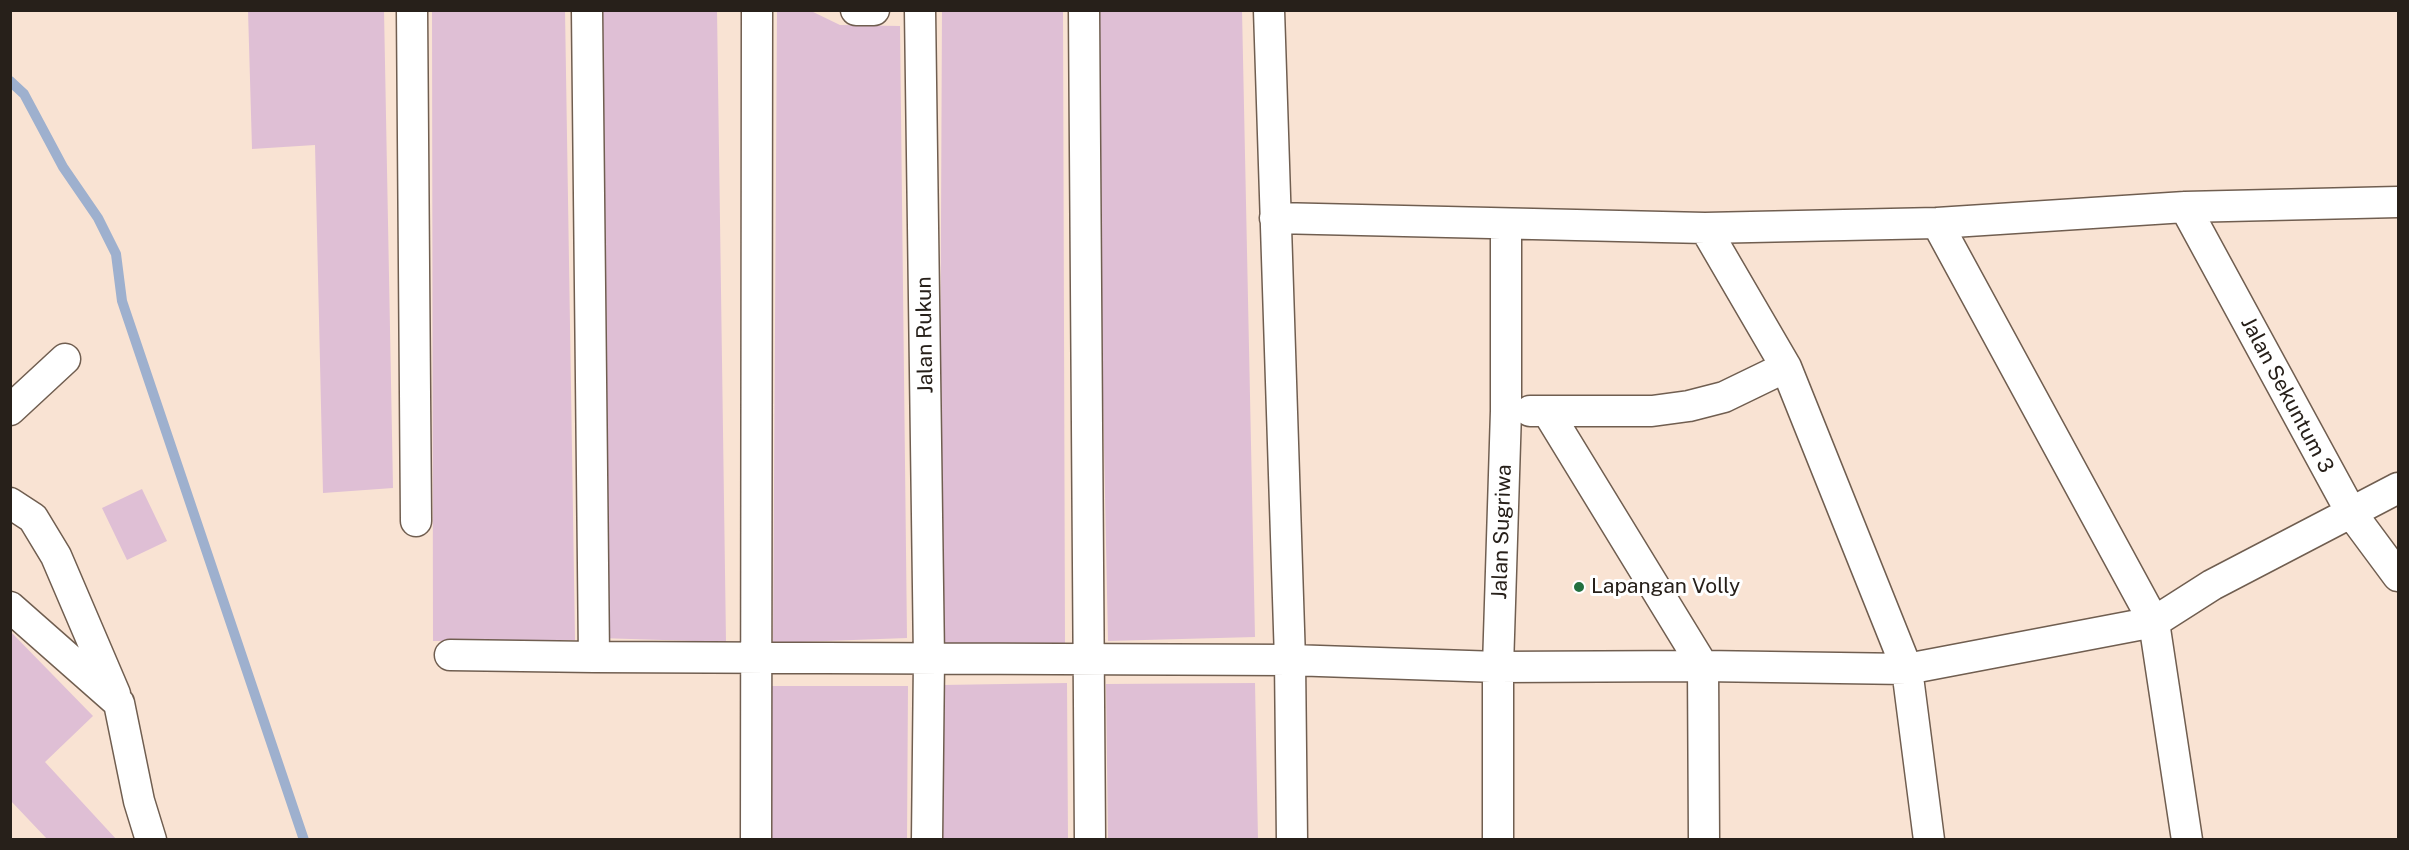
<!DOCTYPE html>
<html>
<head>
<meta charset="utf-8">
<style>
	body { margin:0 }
	#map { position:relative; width:2409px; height:850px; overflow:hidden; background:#f9e3d3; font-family:"Public Sans",sans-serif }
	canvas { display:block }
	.frame { position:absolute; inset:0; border:12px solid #27201a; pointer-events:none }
</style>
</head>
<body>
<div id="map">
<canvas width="2409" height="850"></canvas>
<div class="frame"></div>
</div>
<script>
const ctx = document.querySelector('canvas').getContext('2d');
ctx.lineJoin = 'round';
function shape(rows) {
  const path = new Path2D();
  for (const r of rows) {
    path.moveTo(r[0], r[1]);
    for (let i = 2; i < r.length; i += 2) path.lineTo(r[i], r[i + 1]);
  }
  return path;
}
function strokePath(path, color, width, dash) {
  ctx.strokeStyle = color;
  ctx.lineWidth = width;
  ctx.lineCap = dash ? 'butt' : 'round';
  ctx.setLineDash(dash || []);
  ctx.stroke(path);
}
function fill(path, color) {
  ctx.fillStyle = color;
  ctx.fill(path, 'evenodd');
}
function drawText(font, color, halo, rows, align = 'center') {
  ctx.font = font + ' "Public Sans",sans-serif';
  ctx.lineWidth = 6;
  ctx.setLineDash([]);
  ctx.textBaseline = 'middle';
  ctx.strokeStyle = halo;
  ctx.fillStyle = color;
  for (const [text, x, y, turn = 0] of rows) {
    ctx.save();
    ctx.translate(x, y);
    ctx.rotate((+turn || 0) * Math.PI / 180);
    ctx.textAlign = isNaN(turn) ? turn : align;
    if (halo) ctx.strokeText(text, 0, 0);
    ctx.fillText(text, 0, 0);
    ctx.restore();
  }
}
strokePath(shape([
	[10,81,24,94,63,167,98,218,116,254,122,301,304,840]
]), '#9eb0ce', 10);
fill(shape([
	[248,10,384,10,393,488,323,493,315,145,252,149],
	[432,10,565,10,575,640,433,641],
	[592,10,717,10,726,642,599,638],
	[777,10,809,10,840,25,900,26,907,638,773,643],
	[942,10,1063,10,1065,645,939,644],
	[1095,10,1242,10,1255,637,1108,641],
	[142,489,167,541,127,560,102,508],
	[10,631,93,716,45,762,117,840,48,840,10,800],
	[1067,683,1068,840,943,840,942,685],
	[1255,683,1258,840,1108,840,1106,684],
	[768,686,908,686,907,840,767,840]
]), '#dfbfd5');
const street = shape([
	[412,10,416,521],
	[587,10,594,657,1290,660,1498,667,1703,666,1907,669,2154,622,2212,585,2398,488],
	[856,10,874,10],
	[920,10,929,659,927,840],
	[1084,10,1090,840],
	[1269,10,1290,660,1292,840],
	[2185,207,2352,514,2398,576],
	[1275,218,1705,228,1937,223,2185,207,2398,202],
	[1937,223,2154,622,2187,840],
	[1705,228,1786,367,1907,669,1929,840],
	[10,410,65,359],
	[1530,411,1652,411,1689,406,1724,397,1786,367],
	[1547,411,1703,666,1704,840],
	[10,503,33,518,56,556,115,694],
	[10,607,119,703,139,801,151,840],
	[450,655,594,657],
	[756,840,757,10],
	[1498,840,1498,667,1506,411,1506,225]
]);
strokePath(street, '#705e50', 33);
strokePath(street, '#fff', 30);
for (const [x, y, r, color] of [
	[1579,587,6,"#23703f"]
]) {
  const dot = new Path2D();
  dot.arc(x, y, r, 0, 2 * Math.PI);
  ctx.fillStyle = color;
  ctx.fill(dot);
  strokePath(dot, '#fff', 2);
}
drawText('21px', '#27201a', '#fff', [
	["Jalan Rukun",925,335,-91],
	["Jalan Sekuntum 3",2287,395,62],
	["Jalan Sugriwa",1502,532,-88]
]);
drawText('21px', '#27201a', '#fff', [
	["Lapangan Volly",1591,587]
], 'left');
</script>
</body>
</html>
